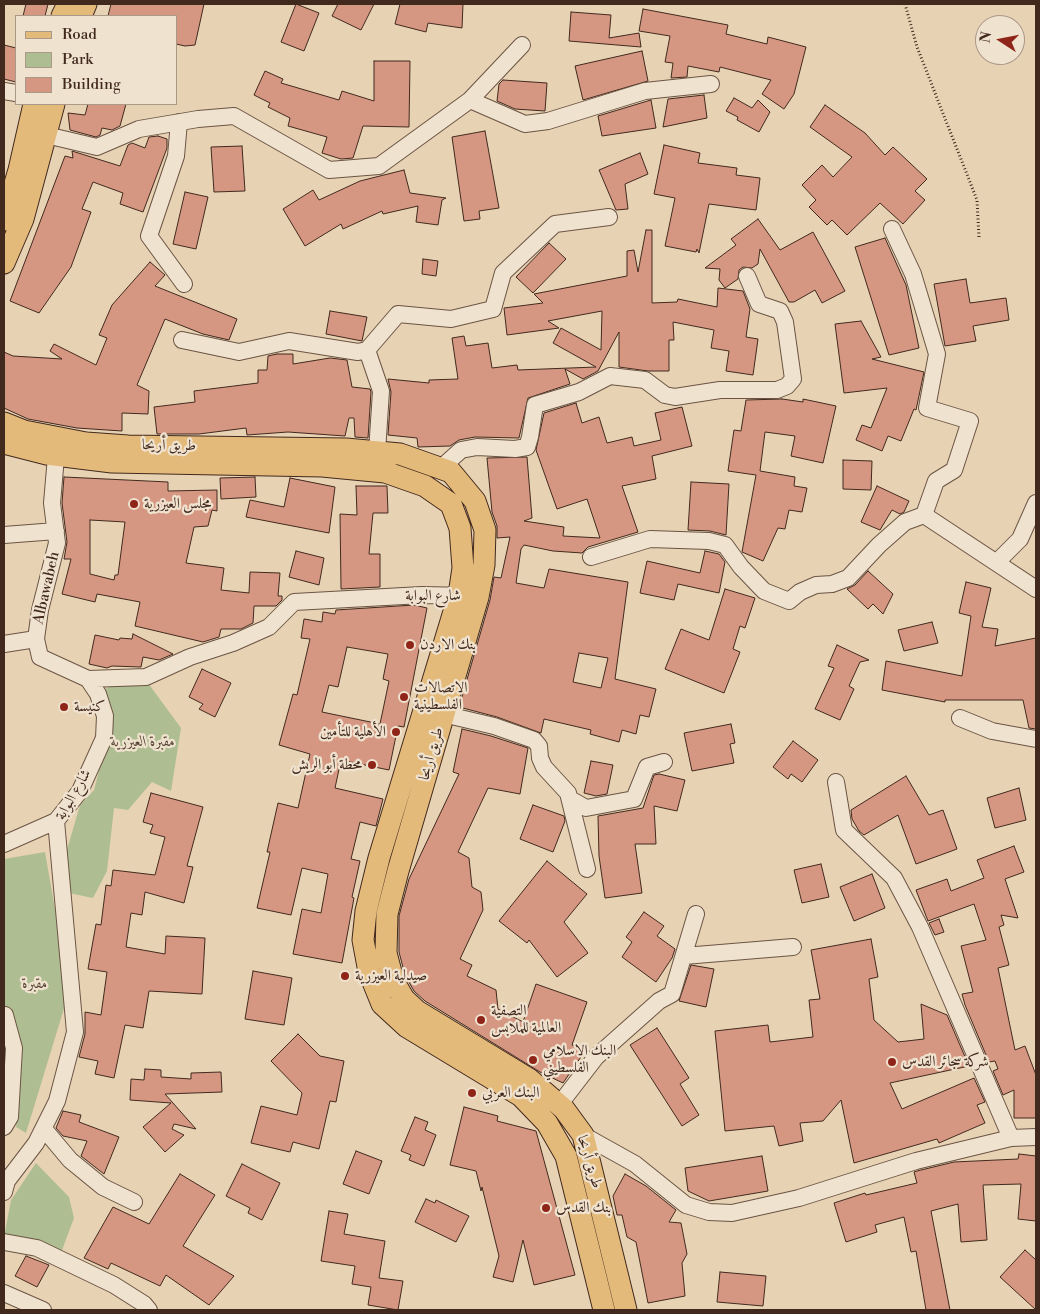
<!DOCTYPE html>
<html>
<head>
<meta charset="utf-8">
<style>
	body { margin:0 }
	#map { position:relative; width:1040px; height:1314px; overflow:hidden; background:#e7d3b4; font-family:"Libre Bodoni",serif }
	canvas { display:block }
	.frame { position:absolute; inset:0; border:5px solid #42291e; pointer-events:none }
	.legend { position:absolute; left:15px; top:15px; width:162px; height:90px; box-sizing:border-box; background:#efe2ce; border:1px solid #aa9888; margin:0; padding:6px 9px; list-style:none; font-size:15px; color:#42291e }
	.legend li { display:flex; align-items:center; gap:10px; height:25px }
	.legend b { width:25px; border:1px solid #aa9888 }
	.north { position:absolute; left:975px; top:15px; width:50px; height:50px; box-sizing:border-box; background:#efe2ce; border:1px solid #aa9888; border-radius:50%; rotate:281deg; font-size:14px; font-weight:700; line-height:20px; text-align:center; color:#42291e }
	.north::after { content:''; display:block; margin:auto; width:18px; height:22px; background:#8f2418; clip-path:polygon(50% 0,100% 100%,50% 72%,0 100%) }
</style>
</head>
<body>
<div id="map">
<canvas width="1040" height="1314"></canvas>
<div class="frame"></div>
<ul class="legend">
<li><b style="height:6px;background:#e4ba7a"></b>Road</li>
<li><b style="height:14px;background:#afbe92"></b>Park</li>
<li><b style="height:14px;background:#d59782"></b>Building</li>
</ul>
<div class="north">N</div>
</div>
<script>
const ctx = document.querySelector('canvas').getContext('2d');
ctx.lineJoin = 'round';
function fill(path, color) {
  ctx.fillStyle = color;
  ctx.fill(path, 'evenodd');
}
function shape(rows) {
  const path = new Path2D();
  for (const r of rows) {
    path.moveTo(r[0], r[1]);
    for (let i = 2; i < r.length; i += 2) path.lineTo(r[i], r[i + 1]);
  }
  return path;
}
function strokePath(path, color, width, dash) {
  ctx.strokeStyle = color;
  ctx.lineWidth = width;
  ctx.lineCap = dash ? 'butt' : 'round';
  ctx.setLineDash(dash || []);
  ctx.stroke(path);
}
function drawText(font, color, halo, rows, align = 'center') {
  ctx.font = font + ' "Libre Bodoni",Amiri,serif';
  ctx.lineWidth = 4.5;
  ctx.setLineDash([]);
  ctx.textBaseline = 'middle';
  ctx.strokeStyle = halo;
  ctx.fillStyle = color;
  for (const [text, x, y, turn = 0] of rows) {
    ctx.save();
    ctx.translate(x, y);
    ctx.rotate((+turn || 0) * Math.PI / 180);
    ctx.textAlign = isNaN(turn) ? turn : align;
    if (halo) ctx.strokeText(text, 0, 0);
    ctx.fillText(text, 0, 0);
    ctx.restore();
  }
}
fill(shape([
	[122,682,148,683,181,728,171,791,152,782,128,810,114,808,107,871,93,898,69,893,66,853,80,805,94,790,109,733,102,690],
	[45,852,65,966,66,1002,26,1133,16,1127,20,1092,18,1045,4,1005,4,859],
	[36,1163,69,1197,74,1218,61,1253,4,1237,11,1200]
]), '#afbe92');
const building = shape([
	[26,4,48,4,45,16,23,16,26,4],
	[111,4,204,4,195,45,185,46,176,44,176,16,108,16,111,4],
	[296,4,319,13,304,51,281,42,296,4],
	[338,4,374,4,361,30,332,16,338,4],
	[400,4,463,4,462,28,428,23,426,32,395,24,400,4],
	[643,9,728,25,726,34,767,44,768,37,806,47,794,94,784,109,762,94,771,80,720,67,719,72,688,66,687,77,671,78,673,63,665,62,670,36,639,31,643,9],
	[571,12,611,15,609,38,639,33,641,47,569,41,571,12],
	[4,45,16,48,16,82,4,79,4,45],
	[642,51,648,81,583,100,575,66,642,51],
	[374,61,410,61,409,127,363,126,353,158,341,159,322,153,327,137,288,126,290,118,268,107,270,103,254,95,265,71,283,79,281,83,339,100,342,91,374,101,374,61],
	[503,80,547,83,545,111,515,109,497,101,499,84,503,80],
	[704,95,707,118,663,127,668,99,704,95],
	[734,98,752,108,758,100,770,112,759,132,737,120,738,117,726,111,734,98],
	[651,100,656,128,602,136,598,116,651,100],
	[88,104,126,104,120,126,112,130,102,128,100,135,96,137,70,130,68,113,85,115,88,104],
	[825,105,865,133,885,155,893,147,927,179,915,191,925,200,903,224,880,203,847,235,832,220,827,225,809,207,816,200,802,185,822,165,833,177,852,157,810,127,825,105],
	[485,131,499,208,479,211,480,219,464,221,452,137,485,131],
	[158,136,167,139,167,148,143,212,120,204,123,193,93,182,82,209,91,212,71,267,39,313,10,301,65,156,73,158,72,151,120,166,128,145,132,143,145,148,149,137,158,136],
	[664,145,700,153,698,163,737,168,736,175,760,178,756,210,709,204,699,253,697,249,696,252,665,246,675,198,654,194,664,145],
	[242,146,245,191,214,192,211,147,242,146],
	[640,153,648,174,625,184,628,209,616,210,599,170,640,153],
	[404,170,410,193,446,198,442,200,438,225,416,222,418,206,383,214,382,211,343,229,341,224,305,246,283,209,313,190,319,200,360,181,404,170],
	[185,192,208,197,196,249,173,244,185,192],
	[758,219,780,250,813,232,845,291,822,303,815,290,794,302,789,302,760,249,758,264,752,268,743,267,739,270,738,279,725,288,719,280,720,269,705,268,736,245,731,239,758,219],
	[646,230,652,230,652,303,677,302,678,299,717,307,718,288,743,291,750,309,746,337,758,339,753,375,726,371,729,351,711,348,714,330,673,322,674,340,669,340,669,371,648,371,619,367,619,332,598,371,583,379,565,369,570,384,528,398,519,438,475,437,459,440,450,446,418,447,417,438,388,435,391,392,388,379,429,383,429,380,458,379,452,338,464,336,466,346,488,343,492,368,517,365,518,370,596,367,553,343,561,328,601,350,602,311,548,321,559,328,507,335,504,308,543,303,534,294,627,276,627,251,634,250,638,272,646,230],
	[885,238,906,285,919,348,889,355,855,247,885,238],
	[549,243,566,259,533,293,516,277,549,243],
	[423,259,438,261,436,276,422,274,423,259],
	[150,262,165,275,155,286,237,319,229,340,203,334,165,319,137,385,149,391,148,414,122,413,122,431,77,428,28,419,4,408,4,352,13,356,62,359,50,351,54,344,96,365,107,338,99,335,112,305,150,262],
	[966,279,970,303,1006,298,1009,320,973,326,976,341,945,346,934,284,966,279],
	[330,311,367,317,362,341,326,334,330,311],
	[861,321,881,357,872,359,924,372,916,410,914,409,901,441,888,436,882,451,856,440,862,425,871,428,887,388,844,393,835,324,861,321],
	[277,354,293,354,293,364,330,358,347,360,352,387,370,389,371,392,368,438,355,437,354,418,349,418,345,436,288,432,247,435,246,428,199,434,157,434,154,407,195,402,194,391,258,383,258,370,267,370,268,356,277,354],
	[782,399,803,402,803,399,836,406,823,463,791,456,795,436,765,432,760,471,795,477,794,486,807,488,802,512,789,510,785,529,778,528,763,561,742,552,756,475,728,471,734,430,741,431,746,400,782,399],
	[576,403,582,423,599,417,607,443,632,437,634,446,661,440,655,413,682,407,692,446,652,456,656,479,622,486,638,532,588,547,582,553,553,551,524,545,521,549,516,583,544,588,549,569,628,582,615,679,656,689,649,717,640,715,636,734,622,730,619,742,590,734,591,730,544,719,541,733,497,717,459,707,490,600,494,577,501,578,510,537,497,538,497,526,492,512,487,458,527,457,532,518,524,521,564,527,563,536,600,538,587,499,557,509,536,450,544,413,576,403],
	[579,653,608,658,601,688,573,682,579,653],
	[843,460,872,461,871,490,843,489,843,460],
	[64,477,168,482,168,491,217,490,217,511,212,510,208,526,194,527,186,563,224,568,221,590,249,593,250,572,280,573,278,596,282,596,282,600,276,606,254,606,253,623,241,629,221,629,219,637,203,642,135,626,140,602,97,594,95,602,62,594,71,559,64,559,67,542,62,503,64,477],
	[90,520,125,522,118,575,115,575,114,580,90,574,90,520],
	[255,477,256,497,221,499,220,478,255,477],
	[290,478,335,487,329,533,246,517,250,500,284,507,290,478],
	[691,482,729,484,726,535,710,531,688,530,691,482],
	[356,486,387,486,388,513,373,513,369,554,380,554,380,587,341,589,340,514,357,515,356,486],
	[877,486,909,501,904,512,900,514,892,510,880,530,861,522,877,486],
	[296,551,324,558,319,585,289,577,296,551],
	[705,551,719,554,725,562,719,593,678,584,674,600,640,593,647,561,700,573,705,551],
	[868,571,893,594,883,614,873,604,868,609,847,589,855,585,868,571],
	[966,582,991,588,982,627,998,629,995,646,1036,638,1036,729,1029,728,1023,700,945,700,945,702,882,690,886,661,962,676,971,616,959,613,966,582],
	[725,589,755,598,745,628,740,626,733,649,740,652,724,693,665,669,681,629,709,640,725,589],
	[414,605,427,608,404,727,398,726,389,770,341,760,335,788,383,799,376,826,360,822,351,859,360,861,352,897,354,898,342,963,293,954,302,909,321,913,328,874,302,868,291,915,257,908,270,852,267,852,278,803,298,808,310,754,279,745,293,694,297,695,310,639,301,638,304,619,322,622,323,612,335,614,336,610,414,605],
	[347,647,388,654,383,679,389,681,380,724,322,712,329,685,338,687,347,647],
	[932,622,938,643,904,651,898,630,932,622],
	[133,634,173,654,159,660,143,657,141,667,112,666,107,668,89,664,95,635,119,640,120,638,132,639,133,634],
	[837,645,869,660,860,662,849,686,854,689,840,720,815,709,834,668,828,666,837,645],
	[202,669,231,683,215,717,199,709,203,704,189,697,202,669],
	[731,724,735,743,730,744,734,763,692,771,684,733,731,724],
	[462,729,491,736,528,748,520,794,488,788,458,852,469,858,472,887,481,892,483,910,460,959,472,965,467,976,496,990,498,1009,523,1022,536,984,587,1002,572,1045,585,1051,563,1083,540,1072,425,1001,414,991,405,975,399,952,399,916,409,879,459,774,453,772,462,729],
	[793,741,818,760,802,782,791,774,788,779,773,767,793,741],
	[591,761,613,765,607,794,596,796,584,793,591,761],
	[659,774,685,780,677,811,654,806,656,844,635,844,642,893,605,898,599,856,598,816,643,808,654,775,659,774],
	[906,776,929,815,943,810,957,849,916,864,898,815,864,835,859,831,852,819,851,810,906,776],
	[1019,788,1026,820,995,828,987,798,1019,788],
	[151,793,203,807,187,866,193,867,184,903,145,892,142,915,131,913,126,947,165,954,166,936,205,938,202,994,149,991,143,1028,125,1025,114,1078,95,1074,98,1061,79,1057,85,1034,85,1012,101,1015,107,972,88,969,96,924,101,925,106,885,111,886,113,870,155,875,165,837,150,833,153,825,143,822,151,793],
	[533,805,564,816,565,821,553,852,520,839,533,805],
	[1014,846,1024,872,1005,879,1018,918,1001,915,1004,925,999,927,1009,965,998,968,1015,1050,1025,1046,1036,1075,1036,1118,1014,1118,1014,1090,1003,1095,993,1071,998,1069,995,1061,989,1062,965,1005,962,994,973,992,961,946,986,940,974,904,928,921,916,890,947,879,951,891,984,878,977,860,1014,846],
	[547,861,587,894,564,922,588,953,557,977,529,940,527,943,499,921,547,861],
	[821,864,829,897,802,903,794,870,821,864],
	[872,874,885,908,854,921,840,887,872,874],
	[644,912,664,926,657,936,675,949,672,958,656,982,622,957,632,942,626,937,644,912],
	[939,919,944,932,935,935,929,923,939,919],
	[871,939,878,977,869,979,874,1020,898,1042,924,1039,921,1004,947,1015,969,1066,890,1083,902,1109,974,1078,985,1102,977,1105,985,1123,939,1143,937,1139,854,1163,841,1100,823,1121,800,1123,803,1141,779,1146,774,1126,725,1131,715,1031,768,1025,770,1042,813,1037,809,1000,820,999,811,950,871,939],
	[691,965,714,969,706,1007,679,1001,691,965],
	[253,971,292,978,284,1025,245,1019,253,971],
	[657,1028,689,1078,680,1084,699,1115,682,1126,630,1045,657,1028],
	[298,1034,320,1056,344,1061,336,1102,330,1101,319,1149,293,1142,290,1152,251,1143,261,1106,297,1115,302,1093,271,1061,298,1034],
	[145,1069,161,1070,161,1077,191,1079,191,1073,221,1072,222,1092,165,1094,196,1129,174,1124,172,1129,184,1135,165,1152,143,1127,171,1103,130,1100,131,1079,144,1080,145,1069],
	[464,1107,498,1116,497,1121,536,1131,575,1275,534,1285,523,1240,513,1282,493,1277,499,1256,482,1187,481,1191,476,1171,450,1165,464,1107],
	[63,1111,81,1115,79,1122,119,1137,104,1174,81,1156,87,1141,63,1136,56,1128,63,1111],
	[415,1117,428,1122,425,1130,436,1135,424,1166,409,1160,411,1155,401,1151,415,1117],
	[356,1151,382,1161,369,1194,343,1184,356,1151],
	[1019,1154,1036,1156,1036,1221,1018,1219,1021,1184,983,1185,987,1240,961,1242,958,1204,931,1211,950,1310,926,1310,916,1251,911,1252,904,1217,875,1225,877,1232,846,1242,834,1203,865,1193,866,1195,917,1183,914,1172,917,1171,954,1162,1018,1159,1019,1154],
	[762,1156,768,1191,709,1201,688,1191,685,1168,762,1156],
	[242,1164,280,1183,262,1220,248,1213,250,1208,226,1196,242,1164],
	[180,1174,215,1195,183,1246,234,1276,209,1305,166,1275,160,1286,111,1263,108,1269,84,1258,113,1207,149,1224,180,1174],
	[625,1174,646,1186,676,1210,669,1222,681,1223,687,1254,682,1263,685,1296,648,1303,636,1242,627,1237,622,1215,617,1215,613,1196,625,1174],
	[426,1199,435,1203,436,1200,469,1216,456,1242,415,1222,426,1199],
	[329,1211,348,1214,344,1234,385,1241,379,1278,403,1281,398,1310,368,1305,371,1287,352,1284,355,1266,321,1261,329,1211],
	[1025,1250,1036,1260,1036,1310,1000,1277,1025,1250],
	[26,1256,49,1265,37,1287,15,1276,26,1256],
	[720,1272,766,1276,763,1306,717,1302,720,1272]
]);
fill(building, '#d59782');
strokePath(building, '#42291e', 1);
const minor = shape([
	[4,91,16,93],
	[470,100,522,45],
	[179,122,176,156,149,236,184,284],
	[36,135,46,135,97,147,139,129,198,119,234,116,329,170,379,166,470,100,525,124,548,121,645,91,711,84],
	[892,229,913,274,937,354,927,408,970,421,954,470,936,481,924,515],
	[182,340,239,352,289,341,358,352,367,350],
	[57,445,52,503,57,543,40,610,36,639,40,657,88,679,146,677,190,657,233,643,269,627,294,602,422,595,470,596],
	[377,452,381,391,367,350,398,314,451,319,493,309,503,273,555,224,609,217],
	[441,468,461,450,477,447,515,449,527,447,530,437,535,405,579,392,610,376,645,380,665,395,675,397,720,390,777,390,787,386,793,379,785,322,780,311,759,304,747,276],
	[4,535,56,531],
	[591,557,650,539,709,541,725,545,741,567,764,591,789,601,800,592,816,585,832,584,848,578,879,545,905,522,924,515,1036,589],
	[997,562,1020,539,1036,503],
	[4,644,36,639],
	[443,714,494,726,534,740,539,746,540,758,544,767,568,793,587,869],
	[960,718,992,731,1036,739],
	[836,782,844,830,894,878,920,927,1011,1138],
	[570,799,586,808,634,799,647,767,664,762],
	[4,844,56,821],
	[684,956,793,947],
	[559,1105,596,1057,659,1001,672,994,696,914],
	[4,1127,10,1117,14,1048,5,1015],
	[44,1129,70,1160,103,1187,134,1202],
	[583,1135,635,1164,686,1205,709,1212,732,1213,799,1198,916,1161,1011,1138,1036,1137],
	[4,1192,7,1181,36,1143,57,1101,75,1032,56,821,80,791,104,738,105,716,98,694,88,679],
	[4,1242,37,1248,114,1285,144,1304,149,1310],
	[4,1293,43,1310]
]);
const major = shape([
	[62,16,68,4],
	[81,16,86,4],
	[4,220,19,170,34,104],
	[4,263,23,219,54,104],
	[4,423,24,431,86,443,128,446,346,449,400,454,451,472,475,501,485,530,484,565,478,597,398,871,387,914,386,953,393,980,404,999,417,1011,529,1079,564,1109,583,1135,626,1310],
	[4,443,47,454,112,462,322,466,385,472,425,486,451,504,460,528,463,568,459,595,379,858,366,911,363,940,369,972,382,1004,407,1027,521,1096,547,1123,566,1156,604,1310]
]);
strokePath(minor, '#6b5444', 18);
strokePath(major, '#42291e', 23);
strokePath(shape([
	[905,4,917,47,977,200,979,238]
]), '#42291e', 3, [1, 2.5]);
strokePath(minor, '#efe2ce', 16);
strokePath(major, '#e4ba7a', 21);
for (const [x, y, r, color] of [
	[134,504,5,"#8f2418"],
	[410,645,5,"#8f2418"],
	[404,697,5,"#8f2418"],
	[64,707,5,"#8f2418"],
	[396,732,5,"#8f2418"],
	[372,765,5,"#8f2418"],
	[345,976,5,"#8f2418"],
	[481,1020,5,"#8f2418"],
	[533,1060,5,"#8f2418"],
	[892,1062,5,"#8f2418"],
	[472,1093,5,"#8f2418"],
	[546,1208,5,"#8f2418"]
]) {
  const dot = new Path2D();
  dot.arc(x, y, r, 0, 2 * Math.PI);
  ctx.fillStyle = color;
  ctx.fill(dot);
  strokePath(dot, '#efe2ce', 2);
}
drawText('15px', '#42291e', '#efe2ce', [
	["طريق أريحا",169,446,1],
	["Albawabeh",47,588,-77],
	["شارع البوابة",433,596],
	["طريق أريحا",432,754,-74],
	["شارع البوابة",74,795,-60],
	["طريق أريحا",589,1162,73]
]);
drawText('15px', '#42291e', '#efe2ce', [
	["مجلس العيزرية",144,504],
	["بنك الاردن",420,645],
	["الاتصالات",414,688],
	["الفلسطينية",414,705],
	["كنيسة",74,707],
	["الأهلية للتأمين",386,732,"right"],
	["محطة أبو الريش",362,765,"right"],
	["صيدلية العيزرية",355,976],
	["التصفية",491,1011],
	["العالمية للملابس",491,1028],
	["البنك الاسلامي",543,1051],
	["الفلسطيني",543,1068],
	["شركة سجائر القدس",902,1062],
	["البنك العربي",482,1093],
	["بنك القدس",556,1208]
], 'left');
drawText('italic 15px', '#584735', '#efe2ce', [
	["مقبرة العيزرية",143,742],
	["مقبرة",35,984]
]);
</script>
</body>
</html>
